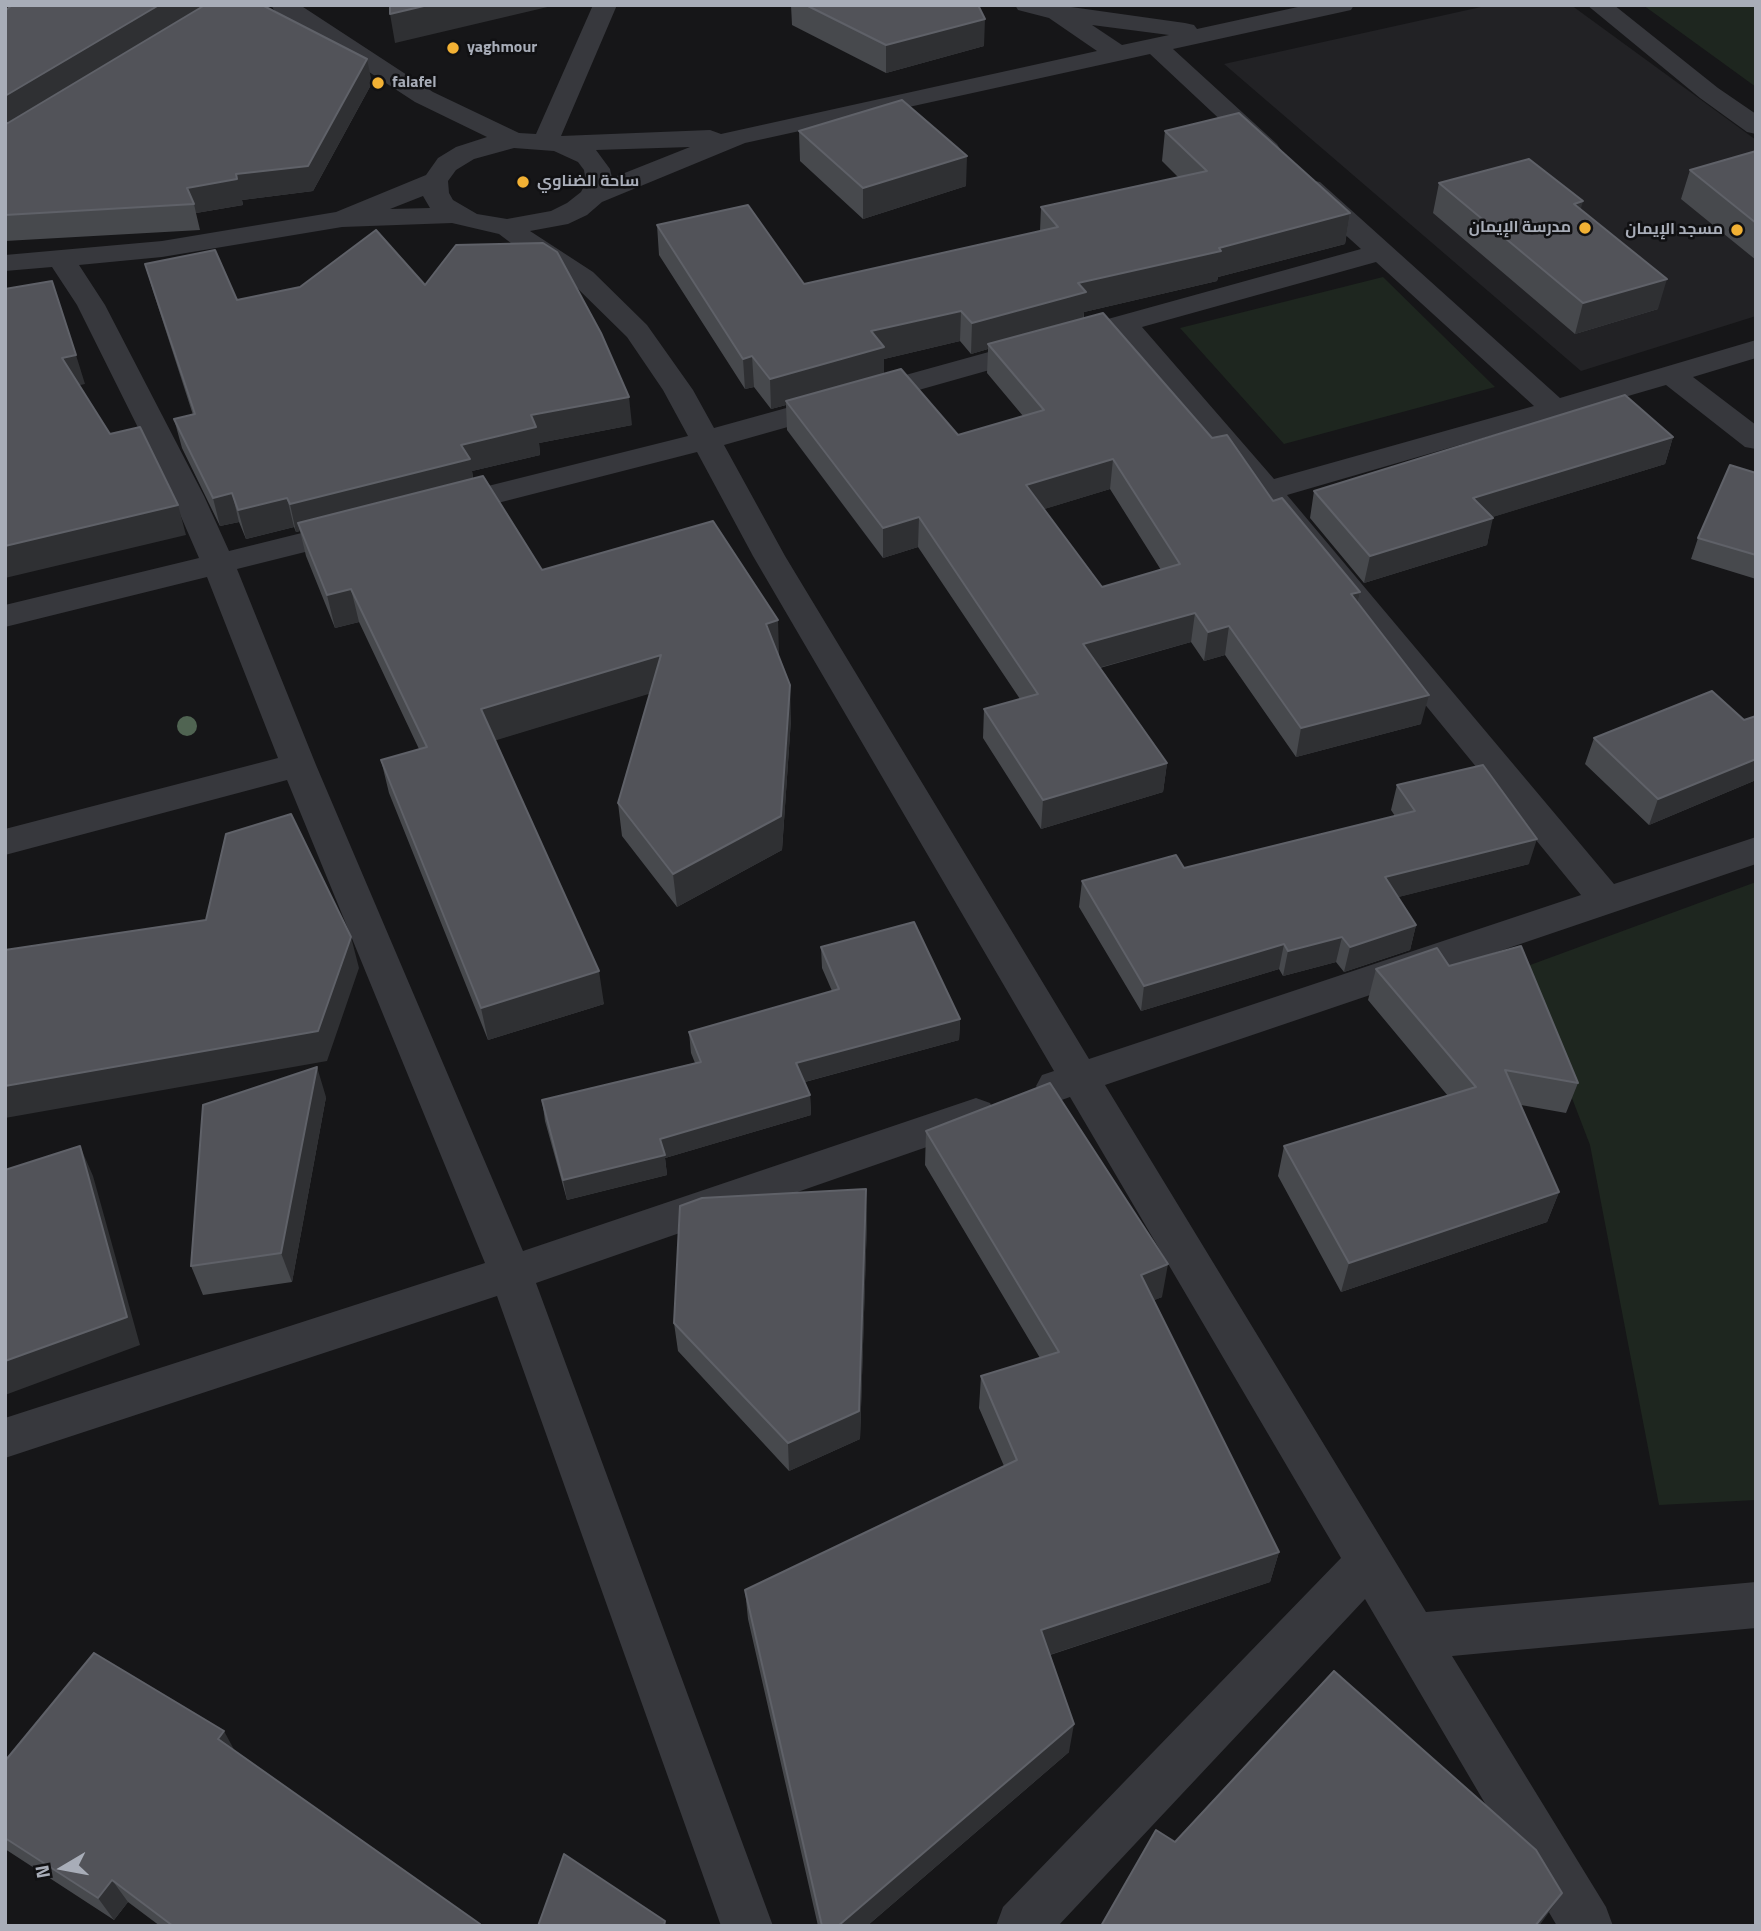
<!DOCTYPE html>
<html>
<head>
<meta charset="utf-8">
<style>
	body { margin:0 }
	#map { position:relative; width:1761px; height:1931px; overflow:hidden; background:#161618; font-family:"Titillium Web",sans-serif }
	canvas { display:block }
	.frame { position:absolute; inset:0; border:7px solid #a8adb8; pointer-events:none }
	.north { position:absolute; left:28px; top:1833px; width:70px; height:70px; -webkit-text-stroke:5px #111113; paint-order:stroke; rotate:260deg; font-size:19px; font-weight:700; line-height:28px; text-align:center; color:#a8adb8 }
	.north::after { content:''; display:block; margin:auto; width:24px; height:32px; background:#a8adb8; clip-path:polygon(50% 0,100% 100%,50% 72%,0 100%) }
</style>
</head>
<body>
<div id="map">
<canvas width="1761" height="1931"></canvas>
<div class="frame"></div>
<div class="north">N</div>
</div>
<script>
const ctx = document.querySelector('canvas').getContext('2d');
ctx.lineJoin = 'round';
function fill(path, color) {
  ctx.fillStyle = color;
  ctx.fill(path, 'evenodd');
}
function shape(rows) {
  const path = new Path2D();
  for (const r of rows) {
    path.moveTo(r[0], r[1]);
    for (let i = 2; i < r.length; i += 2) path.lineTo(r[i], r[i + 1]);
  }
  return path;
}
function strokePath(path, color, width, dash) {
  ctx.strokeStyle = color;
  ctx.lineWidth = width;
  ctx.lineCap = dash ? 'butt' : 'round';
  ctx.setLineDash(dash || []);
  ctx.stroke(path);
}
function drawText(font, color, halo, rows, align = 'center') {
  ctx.font = font + ' "Titillium Web",Cairo,sans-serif';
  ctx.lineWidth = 5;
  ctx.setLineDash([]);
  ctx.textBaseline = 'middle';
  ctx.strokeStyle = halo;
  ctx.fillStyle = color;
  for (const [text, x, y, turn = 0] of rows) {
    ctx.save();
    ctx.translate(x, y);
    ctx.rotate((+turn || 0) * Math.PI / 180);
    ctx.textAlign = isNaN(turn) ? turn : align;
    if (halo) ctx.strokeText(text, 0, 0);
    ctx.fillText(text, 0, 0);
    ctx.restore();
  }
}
fill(shape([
	[1490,5,1571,5,1756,140,1756,316,1581,371,1224,64]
]), '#222225');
fill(shape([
	[1643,5,1756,5,1756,87],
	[1383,277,1495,387,1284,444,1180,328],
	[1756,882,1756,1500,1659,1505,1590,1145,1522,968]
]), '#1e261f');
fill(shape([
	[271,5,300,5,433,92,519,133,536,134,593,5,617,5,561,136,710,130,721,134,1097,51,1049,18,1018,10,1015,5,1057,5,1185,23,1194,25,1197,29,1307,5,1354,5,1351,10,1342,12,1173,49,1277,144,1281,150,1277,156,1268,158,1259,156,1150,54,745,143,602,202,587,215,568,224,530,231,593,272,647,325,693,390,714,428,1361,249,1300,194,1297,188,1300,182,1310,180,1320,182,1560,398,1756,340,1756,358,1693,377,1756,425,1756,449,1745,447,1666,385,1287,495,1614,884,1756,837,1756,864,1105,1085,1426,1612,1756,1582,1756,1628,1452,1656,1606,1907,1613,1926,1557,1926,1365,1599,1058,1926,996,1926,1003,1907,1341,1558,1070,1097,1056,1102,1042,1097,1036,1086,1042,1075,1054,1071,753,556,697,452,443,517,432,514,427,507,432,500,688,436,663,390,627,337,573,284,536,262,499,234,452,223,342,227,162,257,79,265,105,305,204,496,229,551,354,520,365,523,370,530,365,537,237,569,316,765,523,1251,976,1098,990,1103,996,1114,990,1125,536,1283,773,1926,721,1926,497,1296,5,1458,5,1418,485,1263,287,780,5,855,5,829,278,758,207,577,5,627,5,605,199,558,172,496,77,305,52,267,5,271,5,255,162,241,336,212,426,175,438,158,456,147,487,137,415,102,274,10,271,5],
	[1092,25,1169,35,1122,45,1092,25],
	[690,147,612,178,610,169,596,150,690,147],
	[514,148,554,151,578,162,584,170,586,182,581,192,567,203,551,211,507,219,477,214,453,200,449,193,448,181,456,170,474,159,514,148],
	[423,196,430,208,390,209,423,196],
	[1376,262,1534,406,1274,479,1142,327,1376,262],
	[1117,334,1256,498,1581,895,1089,1059,785,556,724,445,1117,334],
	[1587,5,1614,5,1718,88,1756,114,1756,134,1747,132,1700,98,1587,5]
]), '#37383d');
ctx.fillStyle = '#506452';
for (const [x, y] of [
	[187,726]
]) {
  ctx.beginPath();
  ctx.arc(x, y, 10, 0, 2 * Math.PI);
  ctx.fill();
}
fill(shape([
	[791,5,978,5,984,46,886,73,792,25],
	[5,11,372,83,313,191,242,200,243,205,196,213,200,230,5,241],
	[799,131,966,186,863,219,800,161],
	[1165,131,1350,213,1345,244,1218,277,1217,281,1084,312,1084,318,1212,438,1360,592,1358,602,1421,724,1296,757,1225,655,1204,661,1191,642,1100,668,1167,763,1163,792,1041,829,983,738,984,709,1020,699,918,547,883,558,787,430,786,405,771,409,754,387,745,389,659,255,657,225,804,284,1040,231,1041,207,1178,177,1162,161],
	[960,341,971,354,988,349,987,373,1023,416,958,435,884,373,884,359],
	[1110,489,1161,570,1102,587,1044,509],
	[1756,151,1756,260,1681,199,1690,170],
	[1439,183,1581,209,1658,309,1575,334,1433,213],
	[145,264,237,300,425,285,632,425,539,443,540,455,472,471,473,478,542,570,779,654,778,654,791,719,782,850,677,907,622,836,618,803,650,693,495,740,604,1004,488,1040,389,793,381,760,419,749,359,622,335,628,306,556,300,531,296,532,294,527,246,539,239,522,220,526,182,448,174,419,193,415,153,291],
	[1673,437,1665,464,1492,517,1487,545,1364,583,1310,518,1314,491],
	[1756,473,1756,579,1691,559,1698,538],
	[1756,716,1756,780,1649,825,1585,764,1594,738,1744,720],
	[1397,785,1529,864,1398,897,1416,925,1410,950,1344,972,1336,962,1283,976,1279,969,1141,1011,1079,907,1082,881,1184,868,1395,816,1391,810],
	[821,947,960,1019,959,1040,805,1082,810,1095,811,1115,665,1158,667,1175,567,1200,545,1121,542,1100,695,1063,691,1053,689,1032,832,991,822,968],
	[1449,966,1578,1083,1566,1113,1521,1105,1559,1192,1547,1222,1341,1292,1278,1176,1284,1146,1448,1096,1368,1000,1376,969],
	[326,1097,292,1282,203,1295,191,1266],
	[926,1131,1162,1297,1154,1300,1279,1552,1270,1582,1050,1655,1069,1752,867,1926,818,1926,748,1619,745,1590,1004,1466,979,1408,981,1376,1040,1358,925,1165],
	[867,1219,860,1439,789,1471,678,1351,674,1323],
	[234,1750,481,1926,160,1926,128,1902,114,1920,5,1849,5,1761]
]), '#47494d');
fill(shape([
	[159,5,205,5,5,126,5,96],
	[428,5,556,5,395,43,390,14],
	[985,19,984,46,886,73,886,45],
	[367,59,372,83,313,191,242,200,243,205,196,213,194,204,187,188],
	[967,156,966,186,863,219,863,188],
	[1583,201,1575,231,1574,204],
	[1350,213,1345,244,1218,277,1217,281,1084,312,1083,323,988,344,988,349,971,354,972,323,1078,283],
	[1667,279,1658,309,1575,334,1583,303],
	[961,311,960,341,884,359,884,378,786,401,786,405,771,409,770,379,871,331],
	[76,355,85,384,71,387,62,358],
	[752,356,754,387,745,389,743,359],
	[629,397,632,425,539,443,540,455,472,471,474,487,298,523,300,531,296,532,290,504,461,445,531,415],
	[1673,437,1665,464,1467,525,1473,498],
	[1113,459,1110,489,1025,515,1026,485],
	[232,493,239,522,220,526,213,498],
	[287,498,294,527,246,539,238,510],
	[178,505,186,535,5,578,5,546],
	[919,517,918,547,883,558,883,528],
	[1493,518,1487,545,1364,583,1370,556],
	[351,589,359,622,335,628,327,595],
	[1360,592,1354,621,1351,594],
	[1195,613,1191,642,1080,673,1083,644],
	[778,620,779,654,768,657,766,624],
	[1229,626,1225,655,1204,661,1208,632],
	[661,655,665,689,487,743,481,709],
	[790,685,791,719,782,850,677,907,673,874],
	[1429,695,1421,724,1296,757,1301,728],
	[1756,759,1756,780,1649,825,1658,799],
	[1167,763,1163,792,1041,829,1043,800],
	[1537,839,1529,864,1379,902,1385,877],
	[1416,925,1410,950,1344,972,1350,947],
	[351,937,359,968,327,1061,5,1118,5,1086],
	[1342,937,1336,962,1283,976,1288,951],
	[1284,944,1279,969,1141,1011,1144,986],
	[599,971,604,1004,488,1040,481,1008],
	[960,1019,959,1040,797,1084,796,1063],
	[317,1067,326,1097,292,1282,281,1253],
	[810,1095,811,1115,665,1158,667,1175,567,1200,563,1180,660,1139],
	[80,1146,93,1176,140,1345,5,1395,5,1361],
	[866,1189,867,1219,860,1439,789,1471,788,1443],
	[1559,1192,1547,1222,1341,1292,1349,1263],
	[1168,1264,1162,1297,1136,1308,1141,1275],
	[1279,1552,1270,1582,1037,1659,1041,1630],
	[1074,1724,1069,1752,867,1926,838,1926],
	[224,1731,237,1755,218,1739],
	[112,1880,128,1902,114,1920,98,1898],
	[1562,1893,1547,1915,1539,1926,1535,1926]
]), '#2f3033');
const building = shape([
	[12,5,159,5,5,96,5,11,12,5],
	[205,5,262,5,367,59,308,166,236,174,237,179,187,188,194,204,5,215,5,124,8,123,205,5],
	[390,5,428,5,390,14,390,5],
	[806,5,978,5,985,19,886,45,806,5],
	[902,100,967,156,863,188,799,131,902,100],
	[1239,113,1350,213,1219,248,1221,251,1078,283,1086,292,972,323,961,311,871,331,884,347,770,379,752,356,743,359,657,225,748,205,804,284,1058,227,1041,207,1207,171,1165,131,1239,113],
	[1756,151,1756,223,1690,170,1756,151],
	[1529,159,1583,201,1574,204,1667,279,1583,303,1439,183,1529,159],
	[376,230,425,285,456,245,543,243,557,252,601,333,629,397,531,415,536,427,461,445,470,459,290,504,287,498,238,510,232,493,213,498,174,419,195,414,145,264,215,250,237,300,300,287,376,230],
	[52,281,76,355,62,358,110,434,140,427,178,505,5,546,5,289,52,281],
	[1103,313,1212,438,1227,435,1273,501,1282,498,1360,592,1351,594,1429,695,1301,728,1229,626,1208,632,1195,613,1083,644,1167,763,1043,800,984,709,1038,694,919,517,883,528,786,401,901,369,958,435,1044,410,988,344,1103,313],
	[1113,459,1180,564,1102,587,1026,485,1113,459],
	[1625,395,1673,437,1473,498,1493,518,1370,556,1314,491,1625,395],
	[1730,465,1756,473,1756,555,1698,538,1730,465],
	[483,476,542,570,713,521,778,620,766,624,790,685,781,816,673,874,618,803,661,655,481,709,599,971,481,1008,381,760,427,747,351,589,327,595,298,523,483,476],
	[1712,691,1744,720,1756,716,1756,759,1658,799,1594,738,1712,691],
	[1483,765,1537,839,1385,877,1416,925,1350,947,1342,937,1288,951,1284,944,1144,986,1082,881,1176,855,1184,868,1415,811,1397,785,1483,765],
	[291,814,351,937,318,1031,5,1086,5,950,206,920,226,834,291,814],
	[914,922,960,1019,796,1063,810,1095,660,1139,665,1155,563,1180,542,1100,701,1062,689,1032,839,989,821,947,914,922],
	[1521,946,1578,1083,1505,1070,1559,1192,1349,1263,1284,1146,1476,1087,1376,969,1437,948,1449,966,1521,946],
	[317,1067,281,1253,191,1266,203,1105,317,1067],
	[1050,1083,1168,1264,1141,1275,1279,1552,1041,1630,1074,1724,838,1926,822,1926,745,1590,1017,1460,981,1376,1059,1352,926,1131,1050,1083],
	[80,1146,127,1317,5,1361,5,1170,80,1146],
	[866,1189,859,1411,788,1443,674,1323,680,1206,702,1198,866,1189],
	[94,1653,224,1731,218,1739,480,1924,479,1926,173,1926,112,1880,98,1898,5,1838,5,1761,94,1653],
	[1334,1671,1536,1850,1562,1893,1535,1926,1101,1926,1156,1830,1175,1842,1334,1671],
	[564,1854,665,1921,664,1926,538,1926,564,1854]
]);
fill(building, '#525359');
strokePath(building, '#5f6168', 2);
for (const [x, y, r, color] of [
	[453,48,7,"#f2b134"],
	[378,83,7,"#f2b134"],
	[523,182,7,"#f2b134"],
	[1585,228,7,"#f2b134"],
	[1737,230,7,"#f2b134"]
]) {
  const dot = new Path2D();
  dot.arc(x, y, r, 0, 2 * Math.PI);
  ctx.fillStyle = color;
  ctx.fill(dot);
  strokePath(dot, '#111113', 2.5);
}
drawText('bold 16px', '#a8adb8', '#111113', [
	["yaghmour",467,48],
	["falafel",392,83],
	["ساحة الضناوي",537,182],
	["مدرسة الإيمان",1571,228,"right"],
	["مسجد الإيمان",1723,230,"right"]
], 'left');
</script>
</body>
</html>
